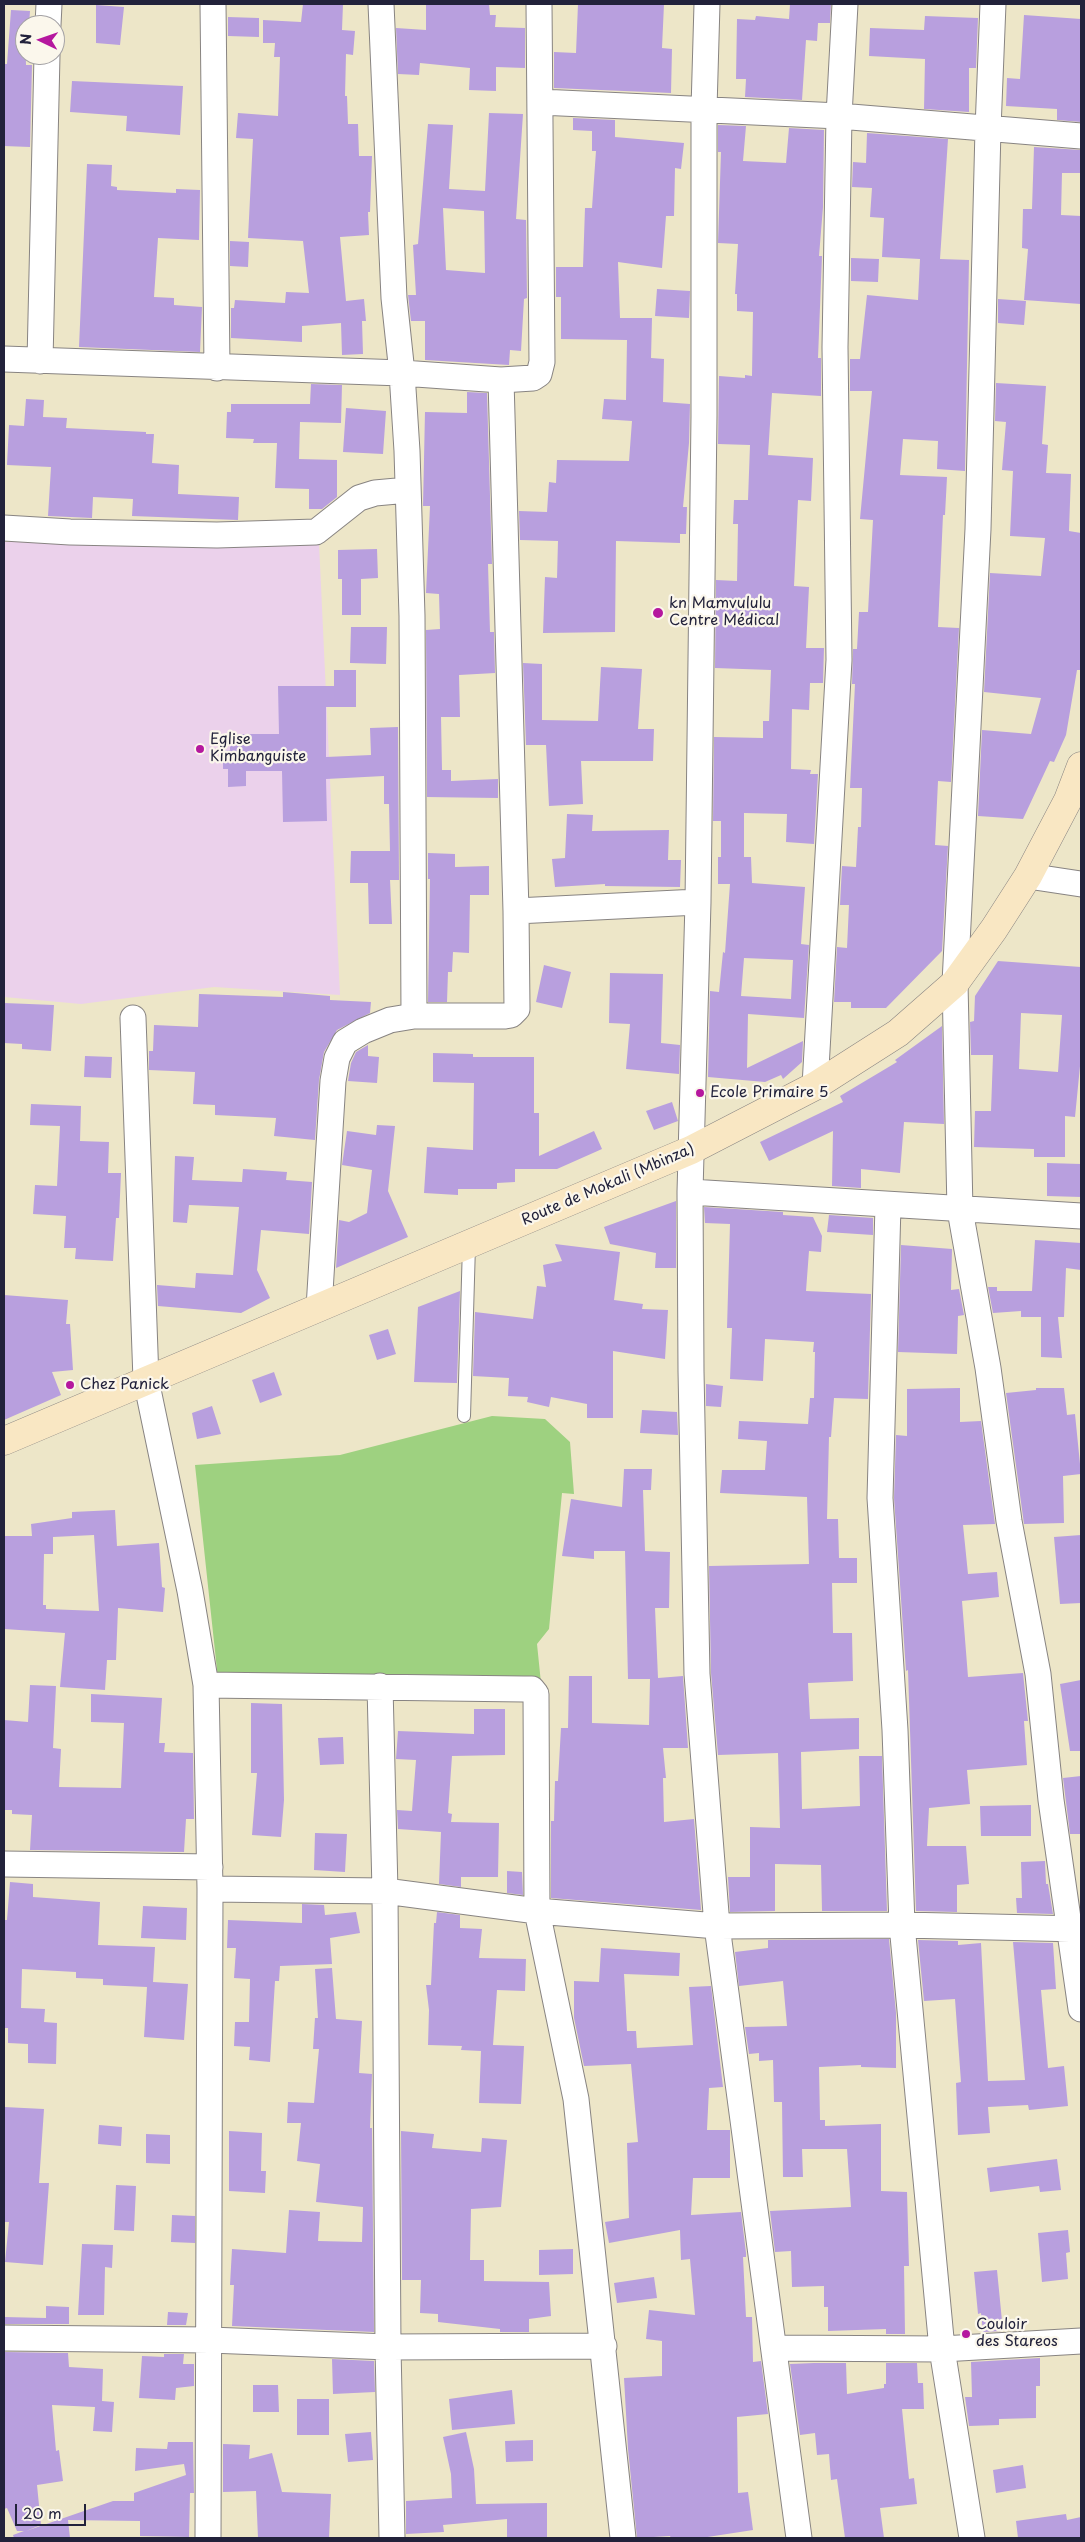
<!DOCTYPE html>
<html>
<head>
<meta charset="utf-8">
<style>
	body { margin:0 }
	#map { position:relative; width:1085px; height:2542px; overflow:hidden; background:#ede6c8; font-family:"Playpen Sans",sans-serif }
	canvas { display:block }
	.frame { position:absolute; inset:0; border:5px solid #22223b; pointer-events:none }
	.north { position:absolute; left:15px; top:15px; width:50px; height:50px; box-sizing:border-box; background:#fbf7ec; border:1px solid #a4a2a5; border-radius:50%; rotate:273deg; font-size:14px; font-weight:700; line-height:20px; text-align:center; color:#22223b }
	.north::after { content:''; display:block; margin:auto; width:18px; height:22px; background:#b5179e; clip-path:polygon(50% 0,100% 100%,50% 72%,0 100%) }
	.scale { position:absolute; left:15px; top:2504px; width:71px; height:22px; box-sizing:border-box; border:2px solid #22223b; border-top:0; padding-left:6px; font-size:15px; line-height:18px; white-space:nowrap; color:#22223b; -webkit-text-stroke:4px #fbf7ec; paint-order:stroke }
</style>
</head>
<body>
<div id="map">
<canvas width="1085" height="2542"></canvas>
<div class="frame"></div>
<div class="north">N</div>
<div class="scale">20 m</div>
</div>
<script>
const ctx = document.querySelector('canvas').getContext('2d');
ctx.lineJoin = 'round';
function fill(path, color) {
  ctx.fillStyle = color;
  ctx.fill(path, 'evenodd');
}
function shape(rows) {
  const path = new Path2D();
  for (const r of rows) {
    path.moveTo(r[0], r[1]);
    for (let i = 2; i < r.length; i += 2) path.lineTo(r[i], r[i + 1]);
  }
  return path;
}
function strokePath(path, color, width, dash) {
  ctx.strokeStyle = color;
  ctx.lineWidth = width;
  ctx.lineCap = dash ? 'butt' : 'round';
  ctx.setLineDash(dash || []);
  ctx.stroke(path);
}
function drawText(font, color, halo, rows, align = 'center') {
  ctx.font = font + ' "Playpen Sans",sans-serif';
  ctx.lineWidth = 4.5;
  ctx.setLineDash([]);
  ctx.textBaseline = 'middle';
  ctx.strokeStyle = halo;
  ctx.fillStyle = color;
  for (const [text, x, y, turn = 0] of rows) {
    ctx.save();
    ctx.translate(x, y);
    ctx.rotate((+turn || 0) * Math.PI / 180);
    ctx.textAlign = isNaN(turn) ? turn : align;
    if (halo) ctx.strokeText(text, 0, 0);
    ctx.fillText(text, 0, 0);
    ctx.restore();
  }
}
fill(shape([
	[4,542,319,543,340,995,214,987,81,1004,4,997]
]), '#ebd1eb');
fill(shape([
	[492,1416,545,1419,570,1442,574,1494,562,1493,549,1629,537,1644,541,1683,218,1679,195,1465,340,1455]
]), '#9ed180');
fill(shape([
	[303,4,343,4,342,30,355,31,353,55,346,54,345,96,347,96,348,124,358,124,359,156,372,156,370,212,368,212,369,235,340,237,346,301,364,299,366,321,362,321,363,354,342,355,341,323,302,326,302,342,231,338,231,308,234,308,235,300,285,303,286,292,309,293,303,241,248,238,253,139,236,138,238,113,278,116,280,57,274,57,275,43,263,43,263,20,301,22],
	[426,4,489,4,490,15,496,15,495,27,525,28,525,68,496,67,496,91,469,90,470,68,420,63,419,75,398,74,396,28,426,30],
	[578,4,664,4,662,48,672,49,671,93,554,88,554,52,576,53],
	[790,4,831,4,830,23,818,23,817,41,806,40,802,100,745,97,746,79,736,79,737,19,755,20,756,16,789,19],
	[96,5,124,7,120,45,96,43],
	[11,10,30,11,29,25,25,25,26,65,32,65,30,147,4,146,4,64,7,64],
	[1024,15,1081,19,1081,122,1057,120,1057,109,1006,106,1007,78,1020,79],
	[925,16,978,18,976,68,969,68,969,112,924,109,925,59,869,56,870,28,924,30],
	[228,17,259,18,259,37,228,36],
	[72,81,183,86,180,135,126,131,127,116,70,112],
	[489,113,523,114,516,219,526,220,527,298,524,299,521,351,510,350,509,365,425,360,425,321,411,321,408,295,416,295,413,245,418,244,428,124,453,125,449,189,485,191],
	[443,208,484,211,485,273,446,270],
	[573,118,615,120,615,137,684,143,681,169,675,168,674,216,666,216,662,268,618,262,620,318,652,318,651,358,664,359,663,402,690,404,689,443,683,507,687,507,686,534,680,534,680,543,616,541,615,632,543,633,545,577,557,578,558,541,520,540,519,511,547,512,549,482,556,483,557,460,629,461,632,421,602,419,604,399,626,400,627,340,561,339,561,297,556,297,556,267,583,267,585,208,592,208,596,151,592,151,592,131,573,130],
	[718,125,746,126,743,161,786,163,789,128,824,130,823,207,819,256,822,256,818,358,821,358,821,396,772,393,768,455,813,458,811,501,798,500,794,586,809,587,806,648,824,648,823,683,810,683,809,710,792,709,791,769,811,770,810,774,818,774,814,844,786,842,787,814,744,813,744,857,751,857,752,883,805,887,801,944,809,945,804,1018,748,1014,747,1068,803,1041,802,1062,783,1079,781,1075,765,1082,708,1077,710,991,719,992,723,952,725,953,730,884,718,884,718,857,721,857,721,821,713,821,714,737,763,738,763,721,769,721,771,670,715,668,716,580,737,581,738,524,733,524,734,500,748,500,750,445,718,444,719,376,745,378,745,375,752,376,753,312,737,311,737,294,735,294,738,244,718,243,721,152,718,152],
	[744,958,793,960,791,999,741,996],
	[867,133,948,139,940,259,969,260,965,471,937,469,938,441,903,439,900,475,947,477,945,515,943,515,938,627,959,628,951,782,938,781,935,845,948,846,942,951,886,1008,851,1008,851,1002,834,1002,837,947,847,948,849,905,840,905,842,866,856,867,858,827,861,827,862,788,850,788,855,684,852,684,853,649,857,649,859,612,868,612,873,520,860,519,872,391,850,391,850,359,860,359,867,295,918,300,920,259,882,257,884,218,870,217,872,188,852,187,853,162,866,163],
	[1034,147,1081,150,1081,173,1062,173,1061,215,1081,216,1081,304,1024,300,1028,249,1022,248,1023,209,1032,209],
	[87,164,112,165,111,186,117,187,117,190,176,193,176,189,200,190,199,240,158,238,154,297,174,298,174,305,202,307,200,352,79,347],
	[230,241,249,242,248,267,230,266],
	[851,258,879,259,878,282,851,281],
	[657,289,690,291,689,318,655,316],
	[998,299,1026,301,1024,325,998,323],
	[996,383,1046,386,1042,444,1048,445,1046,473,1071,474,1069,531,1081,533,1081,670,1077,670,1066,735,1054,762,1050,761,1023,819,978,816,982,730,1031,734,1041,698,984,692,990,573,1041,576,1045,538,1010,536,1013,471,1002,470,1006,422,995,421],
	[311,384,342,385,341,423,300,422,299,459,337,460,337,497,322,509,309,509,309,489,275,488,277,443,253,443,254,439,226,438,227,412,231,412,231,404,310,404],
	[467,392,487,393,492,564,488,564,490,632,494,632,495,673,459,675,460,717,441,717,442,770,451,770,451,781,498,779,498,798,427,797,426,630,440,629,439,594,426,593,430,506,423,506,425,412,467,413],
	[26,399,44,400,43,417,67,418,66,428,146,432,146,434,154,434,152,463,179,465,178,494,239,497,238,520,132,516,133,499,93,497,92,518,48,516,51,467,7,465,9,425,24,426],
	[346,408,386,411,383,454,343,452],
	[377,549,378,578,361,579,361,615,342,615,342,579,338,579,338,550],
	[351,627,387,627,386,664,350,663],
	[523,663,542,664,542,720,598,721,601,667,642,669,638,729,654,729,653,761,581,761,583,804,549,806,546,745,526,745],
	[334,670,356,670,356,707,326,707,326,757,371,755,370,728,398,727,399,880,390,880,392,924,369,924,368,883,350,883,351,851,390,851,389,804,384,804,384,776,326,779,327,821,283,822,282,771,246,771,246,786,228,787,228,769,223,769,223,751,230,750,230,734,279,734,278,686,334,686],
	[567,814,593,815,592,831,669,830,668,860,681,860,680,887,605,886,605,884,555,887,552,859,565,858],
	[428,853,455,854,455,867,489,866,489,895,470,895,469,953,453,952,452,972,448,972,447,1002,428,1002,430,879,428,879],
	[998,961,1081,967,1081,1056,1075,1117,1065,1116,1065,1157,1034,1157,1034,1149,974,1147,975,1111,991,1111,993,1055,971,1055,970,1022,974,1021,975,996],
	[1021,1013,1062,1015,1058,1072,1019,1069],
	[544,965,571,972,562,1008,536,1002],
	[610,973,663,974,661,1043,680,1045,679,1074,626,1069,630,1024,609,1023],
	[283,992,330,996,330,1000,371,1002,370,1013,337,1030,324,1052,319,1080,315,1140,274,1136,276,1118,215,1115,215,1105,193,1104,195,1072,149,1070,149,1051,153,1051,154,1025,198,1027,199,994,283,997],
	[4,1003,54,1005,51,1051,22,1049,22,1044,4,1043],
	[942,1026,944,1124,904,1122,900,1173,861,1169,861,1188,832,1186,833,1131,769,1161,760,1142,843,1102,840,1096,897,1062,895,1060],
	[368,1045,368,1056,379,1057,377,1083,348,1081,351,1063,356,1052],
	[433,1053,473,1054,473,1057,534,1057,534,1113,539,1113,539,1156,594,1131,602,1149,557,1169,515,1169,515,1182,497,1183,497,1189,458,1189,458,1195,424,1193,427,1147,473,1150,474,1083,433,1082],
	[85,1056,112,1057,111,1078,84,1077],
	[672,1102,678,1121,654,1130,646,1111],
	[31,1104,81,1106,80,1141,109,1142,108,1173,121,1173,119,1218,116,1218,113,1261,75,1259,76,1248,64,1248,66,1216,33,1214,35,1185,57,1186,60,1126,30,1125],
	[377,1125,395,1126,388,1191,408,1237,336,1268,339,1220,349,1222,367,1213,372,1170,342,1165,347,1131,376,1135],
	[175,1156,194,1157,192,1180,242,1182,243,1169,287,1172,286,1180,312,1182,309,1234,261,1230,257,1270,270,1298,241,1313,158,1306,157,1285,195,1288,196,1273,233,1275,239,1207,189,1205,187,1223,173,1222],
	[1047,1163,1081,1164,1081,1197,1047,1196],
	[676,1201,676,1268,655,1268,656,1253,610,1244,604,1227],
	[704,1207,783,1212,783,1215,813,1217,822,1236,821,1252,809,1251,806,1291,871,1294,868,1399,834,1398,831,1437,829,1437,827,1519,838,1519,839,1558,857,1558,857,1583,832,1583,833,1633,852,1633,853,1681,808,1683,810,1719,859,1718,859,1749,801,1752,802,1809,860,1806,859,1756,882,1756,887,1911,822,1911,821,1865,775,1864,775,1911,730,1912,728,1877,750,1877,750,1827,780,1828,778,1753,718,1755,711,1673,709,1566,809,1564,807,1497,720,1493,722,1470,765,1470,767,1441,738,1439,739,1421,808,1424,810,1398,814,1398,815,1352,813,1352,814,1342,765,1339,763,1381,730,1379,732,1328,727,1328,730,1224,705,1223],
	[829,1215,873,1218,873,1235,827,1232],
	[1035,1240,1081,1243,1081,1270,1066,1268,1064,1317,1058,1317,1062,1358,1041,1357,1041,1317,1021,1317,1021,1311,993,1313,988,1287,997,1287,997,1291,1032,1291],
	[555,1244,620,1252,614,1300,643,1304,642,1309,668,1310,665,1359,613,1351,613,1418,587,1418,587,1404,551,1397,549,1407,527,1402,528,1397,508,1396,509,1378,473,1376,475,1312,533,1319,537,1286,546,1287,543,1265,562,1261],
	[901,1245,952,1249,951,1290,959,1289,964,1315,958,1316,957,1354,898,1352],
	[460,1291,457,1383,414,1382,418,1307],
	[4,1295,68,1300,66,1324,70,1324,73,1370,52,1372,61,1395,4,1420],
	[388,1329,396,1354,377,1360,369,1335],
	[274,1372,282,1395,260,1403,252,1380],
	[706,1384,723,1386,721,1407,706,1406],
	[960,1388,960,1422,981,1421,995,1524,963,1525,968,1574,997,1572,999,1597,962,1601,968,1677,1023,1673,1028,1721,1024,1721,1027,1765,967,1770,970,1804,929,1808,927,1846,966,1846,969,1884,957,1885,957,1912,916,1911,908,1670,906,1671,894,1498,896,1435,907,1436,907,1389],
	[1036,1388,1064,1388,1067,1415,1075,1414,1081,1474,1063,1476,1064,1523,1024,1524,1006,1393,1036,1390],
	[212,1406,221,1434,197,1439,192,1413],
	[642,1410,677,1412,678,1435,640,1433],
	[624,1469,652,1469,651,1490,643,1490,645,1551,670,1552,669,1608,655,1608,658,1678,683,1676,688,1748,663,1748,666,1778,663,1778,664,1822,694,1819,701,1910,551,1898,551,1821,554,1821,555,1781,558,1781,561,1728,568,1728,569,1676,592,1676,592,1723,649,1725,650,1679,628,1679,625,1551,594,1551,594,1559,562,1556,571,1499,622,1507],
	[115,1510,117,1546,159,1543,162,1587,165,1588,163,1612,118,1608,116,1660,107,1660,105,1690,60,1687,65,1633,4,1629,4,1536,32,1536,31,1524,72,1518,72,1512],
	[94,1535,99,1611,46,1609,46,1605,43,1605,44,1554,53,1554,53,1537],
	[1081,1535,1081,1603,1060,1604,1054,1537],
	[1081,1680,1081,1751,1070,1751,1060,1684],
	[30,1685,56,1686,53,1748,61,1749,59,1787,121,1788,124,1723,91,1722,91,1694,162,1698,159,1743,165,1743,164,1752,193,1753,194,1819,186,1819,184,1852,30,1850,32,1815,12,1814,12,1810,4,1810,4,1720,28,1722],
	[251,1703,282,1704,284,1800,281,1837,252,1835,257,1773,251,1773],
	[474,1709,505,1709,505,1755,452,1756,448,1813,452,1814,451,1822,499,1823,498,1877,461,1877,461,1887,439,1884,441,1832,398,1829,397,1810,412,1811,416,1760,396,1759,398,1731,474,1734],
	[343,1737,344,1764,320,1765,318,1738],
	[1081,1776,1081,1834,1070,1834,1063,1778],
	[1031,1805,1031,1836,981,1836,980,1806],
	[315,1833,347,1834,345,1872,314,1870],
	[1045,1861,1046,1884,1048,1884,1053,1914,1017,1913,1016,1898,1022,1898,1021,1862],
	[507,1871,522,1872,523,1895,507,1893],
	[10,1882,33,1884,33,1897,100,1902,98,1945,155,1947,153,1982,188,1984,184,2040,144,2037,147,1987,103,1985,103,1979,76,1978,76,1972,22,1969,21,2008,45,2009,44,2022,57,2023,56,2064,28,2063,28,2044,8,2043,8,2028,4,2028,4,1920,7,1920],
	[302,1904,324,1905,325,1915,356,1912,360,1933,330,1938,332,1964,280,1966,279,1981,275,1981,270,2062,249,2060,250,2047,234,2046,235,2022,249,2022,250,1979,234,1978,236,1948,227,1948,228,1920,302,1923],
	[143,1906,187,1908,186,1940,141,1938],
	[437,1912,460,1915,460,1928,482,1929,479,1958,526,1959,525,1991,497,1990,493,2045,524,2046,521,2104,479,2103,481,2051,461,2050,462,2046,428,2045,429,2010,426,1985,431,1985,434,1923,436,1923],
	[889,1939,896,2013,896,2068,861,2067,861,2065,819,2067,820,2120,825,2120,825,2126,881,2124,881,2191,907,2192,909,2266,904,2266,905,2334,886,2334,886,2329,828,2331,828,2307,824,2307,824,2286,792,2287,791,2251,775,2252,770,2211,851,2207,847,2149,802,2149,803,2177,783,2177,782,2102,774,2102,773,2060,759,2061,759,2053,749,2054,745,2027,787,2026,783,1981,739,1986,735,1952,768,1948,768,1940],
	[918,1940,958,1941,958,1945,981,1943,988,2081,1025,2080,1013,1942,1053,1943,1056,1989,1041,1990,1048,2068,1064,2066,1068,2106,1029,2110,1028,2105,988,2107,990,2133,958,2135,956,2083,961,2082,955,1999,924,2001],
	[601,1948,680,1953,679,1976,624,1974,627,2031,636,2031,637,2048,693,2045,689,1987,711,1986,723,2087,709,2088,707,2130,730,2130,730,2178,693,2178,691,2215,741,2212,746,2253,746,2257,743,2257,746,2317,752,2317,753,2362,761,2361,768,2414,737,2417,738,2493,748,2492,753,2530,701,2538,671,2538,670,2536,637,2538,628,2449,624,2378,662,2376,662,2341,646,2339,649,2310,695,2315,690,2259,681,2260,680,2230,609,2243,605,2222,629,2218,627,2143,638,2142,631,2064,584,2066,574,2018,574,1981,599,1982],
	[332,1968,336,2019,362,2021,359,2073,372,2074,370,2128,372,2128,374,2332,232,2326,234,2285,230,2285,232,2249,286,2253,289,2210,320,2212,318,2241,362,2242,363,2207,316,2202,320,2164,297,2161,301,2123,287,2123,288,2102,314,2103,319,2049,313,2049,315,2018,318,2018,315,1969],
	[4,2107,44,2109,39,2183,49,2183,43,2265,5,2262,9,2222,4,2222],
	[99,2125,122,2127,121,2146,98,2144],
	[229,2131,262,2133,261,2171,266,2171,265,2193,229,2191],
	[401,2131,434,2134,432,2148,481,2152,482,2138,507,2140,501,2207,471,2209,470,2260,484,2260,484,2281,549,2282,551,2316,529,2319,529,2332,500,2332,500,2329,438,2322,438,2314,420,2313,421,2280,402,2280],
	[146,2134,170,2135,170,2164,146,2163],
	[1057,2159,1061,2190,1040,2192,1039,2186,990,2192,987,2168],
	[116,2185,136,2186,134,2231,114,2230],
	[172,2215,195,2216,195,2243,171,2242],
	[1068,2230,1070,2252,1066,2253,1068,2279,1042,2282,1038,2233],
	[82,2244,113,2245,112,2268,105,2267,104,2315,78,2315],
	[573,2249,573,2274,539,2275,539,2250],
	[997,2270,1003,2331,983,2332,981,2313,978,2314,974,2272],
	[654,2277,657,2298,617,2303,614,2283],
	[46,2306,69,2307,69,2324,4,2324,4,2317,46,2318],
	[168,2312,188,2313,186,2325,167,2325],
	[4,2352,68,2353,69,2367,103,2369,102,2401,114,2402,112,2432,93,2431,95,2407,52,2405,56,2451,59,2450,63,2481,37,2485,41,2525,26,2531,113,2501,134,2501,134,2493,186,2475,184,2464,135,2471,136,2448,167,2449,168,2442,193,2442,194,2493,190,2493,189,2537,140,2536,140,2521,68,2520,70,2538,14,2538,13,2535,24,2531,17,2531,7,2508,4,2509],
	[164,2354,184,2354,183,2364,194,2364,194,2386,176,2388,175,2400,139,2398,142,2356,164,2357],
	[1040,2358,1040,2386,1036,2386,1036,2418,999,2419,999,2425,969,2426,965,2397,972,2397,971,2362],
	[332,2359,374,2361,375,2392,333,2394],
	[814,2363,846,2363,847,2394,884,2388,884,2384,886,2384,886,2363,917,2363,918,2383,923,2383,924,2409,902,2409,909,2479,914,2478,917,2504,880,2508,884,2538,845,2538,837,2479,831,2480,829,2454,817,2455,815,2433,800,2435,790,2364],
	[253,2385,278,2385,279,2412,253,2412],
	[512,2390,515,2424,452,2430,449,2399],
	[297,2399,329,2399,329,2435,297,2435],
	[371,2432,373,2460,348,2462,345,2434],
	[466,2432,474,2469,476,2504,547,2503,547,2538,507,2538,507,2519,443,2525,444,2532,406,2534,406,2501,452,2498,451,2474,443,2437],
	[533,2440,533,2461,506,2462,505,2441],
	[223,2444,250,2445,249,2459,272,2453,282,2492,331,2494,329,2538,258,2538,256,2491,223,2492],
	[1023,2465,1026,2488,996,2493,993,2470],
	[1066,2514,1067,2520,1081,2517,1081,2538,1018,2538,1016,2521]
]), '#b89fde');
const lane = shape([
	[464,1416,469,1245]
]);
const street = shape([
	[213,4,217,368],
	[381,4,394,298,402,373,407,451,412,616,414,1016],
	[707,4,704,109,704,416,698,902,690,1192,691,1371,697,1674,717,1926,799,2538],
	[993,4,988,129,978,529,955,983,960,1210,988,1368,1009,1521,1038,1674,1051,1800,1081,2009],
	[48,25,49,4],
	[540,102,839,116,1081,136],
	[4,359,402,373,501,380],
	[40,361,47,55],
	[4,528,70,532,217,535,316,532,359,498,375,493,408,490],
	[1028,876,1081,884],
	[516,911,698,902],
	[133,1018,146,1380,190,1591,206,1685,210,1889,208,2538],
	[815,1086,839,660,835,347,839,116,845,4],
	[690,1192,1081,1216],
	[888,1205,880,1498,895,1730,902,1925,942,2349,972,2538],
	[319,1308,333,1081,337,1058,345,1042,363,1031,390,1020,414,1016,505,1016,511,1015,517,1009,516,911,501,380,533,378,539,374,542,362,539,4],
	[206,1685,524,1689,532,1689,536,1694,537,1911,576,2099,623,2538],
	[380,1686,385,1891,388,2347,392,2538],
	[4,1864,210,1867],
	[210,1889,385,1891,537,1911,717,1926,902,1925,1081,1929],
	[4,2338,210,2340,388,2347,604,2346],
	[774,2348,942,2349,1081,2341]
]);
const secondary = shape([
	[4,1441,691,1150,815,1086,898,1033,955,983,994,929,1028,876,1068,800,1081,766]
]);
strokePath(lane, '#888482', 14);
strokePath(street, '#888482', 27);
strokePath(secondary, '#888482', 29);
strokePath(lane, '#fff', 12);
strokePath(street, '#fff', 25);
strokePath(secondary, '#f9e7c3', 28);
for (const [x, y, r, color] of [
	[658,613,6,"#b5179e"],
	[200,749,5,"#b5179e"],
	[700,1093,5,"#b5179e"],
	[70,1385,5,"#b5179e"],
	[966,2334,5,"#b5179e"]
]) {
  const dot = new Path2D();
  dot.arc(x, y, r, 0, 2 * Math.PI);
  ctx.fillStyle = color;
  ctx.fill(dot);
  strokePath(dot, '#fbf7ec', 2);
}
drawText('15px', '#22223b', '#fbf7ec', [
	["kn Mamvululu",669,604],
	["Centre Médical",669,621],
	["Eglise",210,740],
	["Kimbanguiste",210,757],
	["Ecole Primaire 5",710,1093],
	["Chez Panick",80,1385],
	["Couloir",976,2325],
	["des Stareos",976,2342]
], 'left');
drawText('15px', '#22223b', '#fbf7ec', [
	["Route de Mokali (Mbinza)",608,1185,-23]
]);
</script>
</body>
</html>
